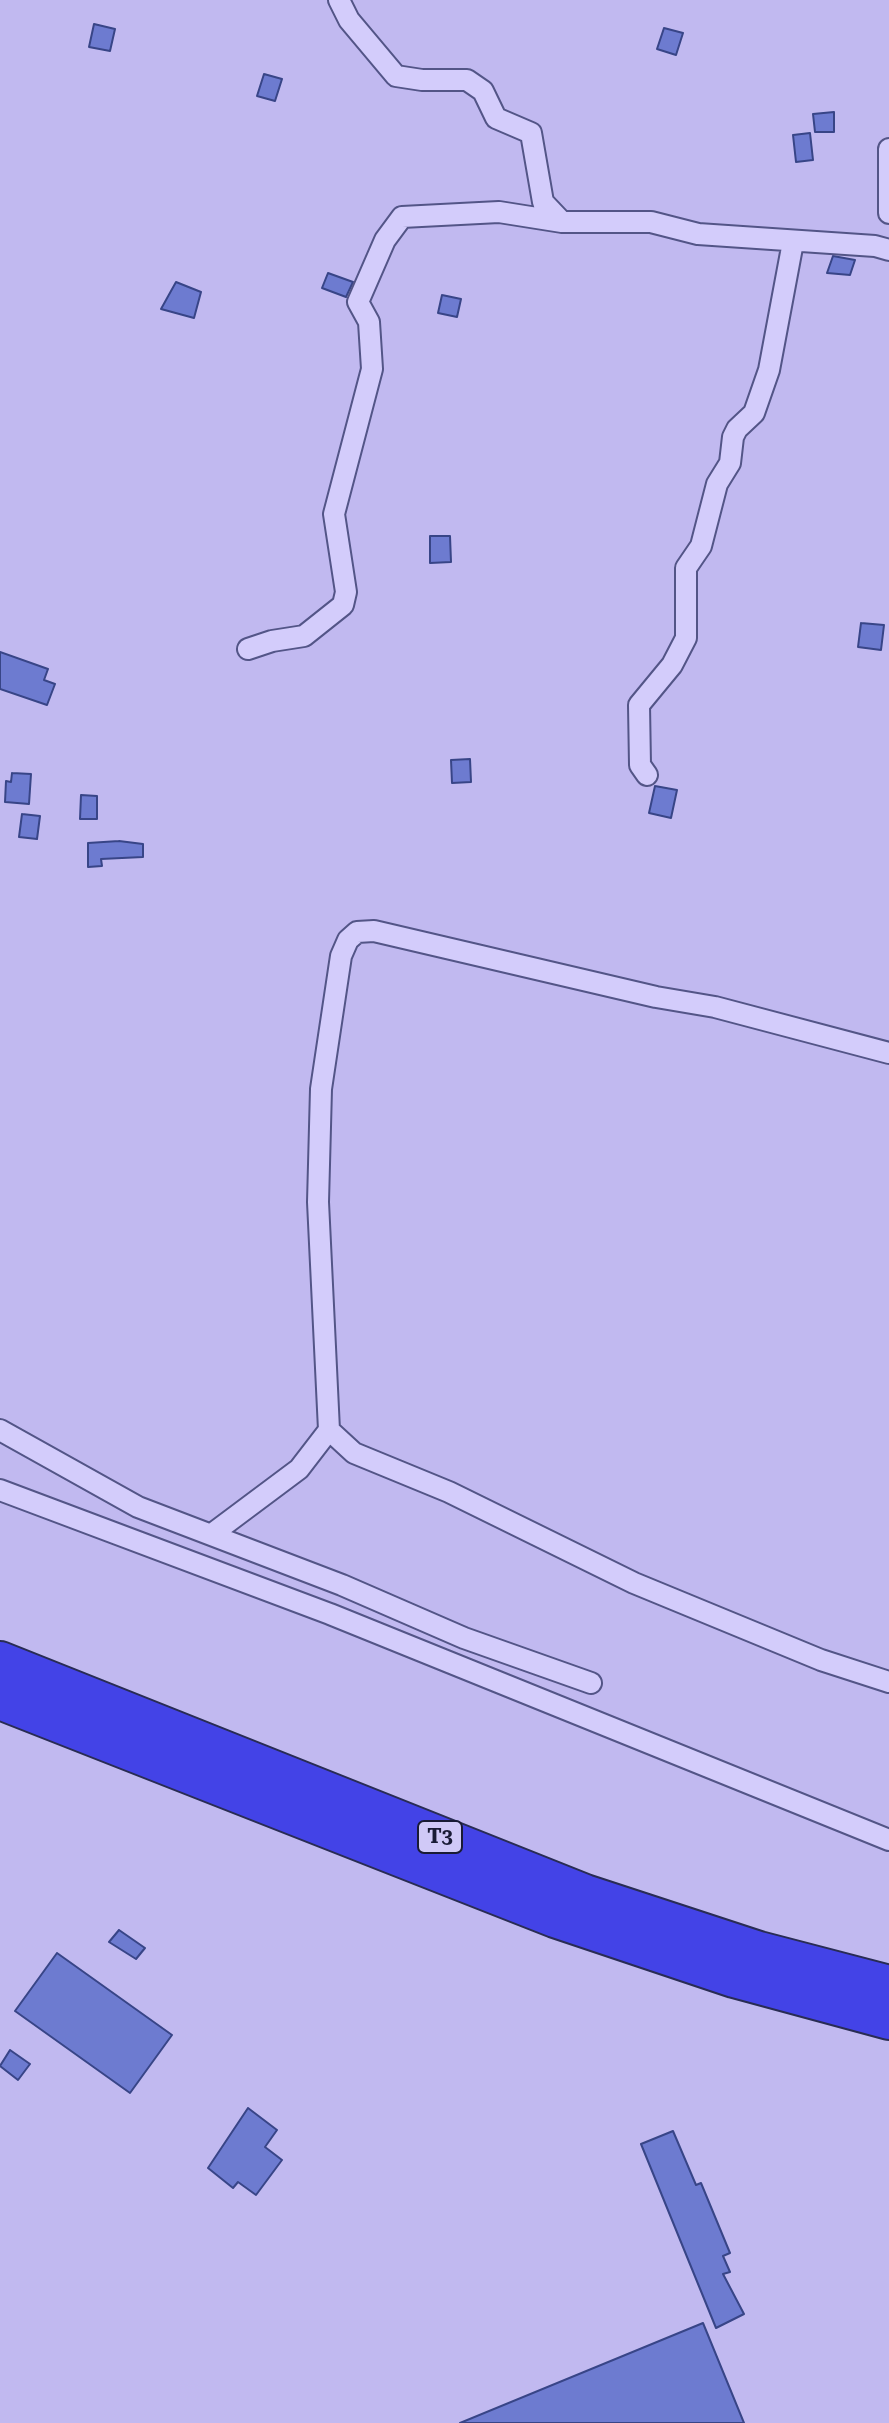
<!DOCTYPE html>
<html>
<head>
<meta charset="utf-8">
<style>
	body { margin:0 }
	canvas { display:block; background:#c1b9f0 }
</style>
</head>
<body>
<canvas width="889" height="2423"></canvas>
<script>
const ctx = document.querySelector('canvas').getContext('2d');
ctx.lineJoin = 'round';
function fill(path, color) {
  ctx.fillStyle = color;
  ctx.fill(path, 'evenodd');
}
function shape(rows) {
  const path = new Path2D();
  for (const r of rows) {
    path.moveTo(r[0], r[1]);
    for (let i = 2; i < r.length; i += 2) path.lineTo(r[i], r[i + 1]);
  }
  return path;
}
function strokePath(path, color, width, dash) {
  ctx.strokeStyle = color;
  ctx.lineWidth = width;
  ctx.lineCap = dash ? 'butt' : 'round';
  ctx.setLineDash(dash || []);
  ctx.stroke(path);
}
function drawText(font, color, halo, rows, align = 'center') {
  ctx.font = font + ' "Roboto Serif",serif';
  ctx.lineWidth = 6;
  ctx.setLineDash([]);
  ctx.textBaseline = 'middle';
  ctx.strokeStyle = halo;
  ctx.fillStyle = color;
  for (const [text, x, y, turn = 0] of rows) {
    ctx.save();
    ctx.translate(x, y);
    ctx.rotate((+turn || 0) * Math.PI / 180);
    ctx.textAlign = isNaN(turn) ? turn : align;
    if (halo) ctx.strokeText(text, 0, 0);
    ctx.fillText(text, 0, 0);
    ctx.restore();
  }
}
const building = shape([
	[94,24,115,29,110,51,89,47,94,24],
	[664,28,683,33,676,55,657,49,664,28],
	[264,74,282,79,275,101,257,96,264,74],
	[834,112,834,132,815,132,813,114,834,112],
	[810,133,813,160,796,162,793,135,810,133],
	[833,256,855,260,850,275,827,273,833,256],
	[328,273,353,282,346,297,322,288,328,273],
	[176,282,201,292,194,318,161,309,176,282],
	[442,295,461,299,457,317,438,313,442,295],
	[430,536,450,536,451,562,430,563,430,536],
	[861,623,884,625,881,650,858,647,861,623],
	[0,652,48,669,44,680,55,684,47,705,0,689,0,652],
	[470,759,471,782,452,783,451,760,470,759],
	[12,773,31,774,29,804,5,802,6,781,11,782,12,773],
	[655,786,677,790,671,818,649,813,655,786],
	[81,795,97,796,97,819,80,819,81,795],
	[22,814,40,816,37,839,19,837,22,814],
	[119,841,143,844,143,857,101,859,102,866,88,867,88,843,119,841],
	[119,1930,145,1948,136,1959,109,1942,119,1930],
	[57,1953,172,2035,130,2093,15,2011,57,1953],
	[10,2050,30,2064,18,2080,0,2066,10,2050],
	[248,2108,277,2130,265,2147,282,2160,256,2195,238,2182,233,2188,208,2168,248,2108],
	[673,2131,696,2185,701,2183,730,2253,723,2256,730,2272,723,2274,744,2314,716,2328,641,2144,673,2131],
	[703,2323,744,2423,460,2423,703,2323]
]);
fill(building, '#6d7bd0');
strokePath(building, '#384587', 2);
const street = shape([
	[339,0,349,20,396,76,422,80,467,80,483,91,496,118,531,133,543,202,562,222],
	[889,149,889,213],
	[248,649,272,641,304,636,343,605,346,592,334,514,372,369,369,322,358,302,385,240,402,217,499,212,562,222,651,222,698,234,875,246,889,250],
	[647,775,640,765,639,705,672,665,686,638,686,568,701,546,717,484,730,463,733,437,737,429,754,413,769,370,793,242],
	[0,1430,138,1507,342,1585,464,1638,591,1683],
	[329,1430,354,1453,449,1492,634,1583,821,1660,889,1682],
	[0,1490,330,1614,889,1840],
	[212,1534,299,1469,329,1430,318,1202,321,1089,341,956,348,940,357,932,374,931,656,997,715,1007,889,1053]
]);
const highway = shape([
	[0,1661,585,1894,759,1951,889,1985],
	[0,1700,555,1918,734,1978,889,2020]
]);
strokePath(street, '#535587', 24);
strokePath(highway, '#292c54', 42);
strokePath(street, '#d3ccfb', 20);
strokePath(highway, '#4343e7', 38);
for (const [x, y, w] of [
	[440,1837,44]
]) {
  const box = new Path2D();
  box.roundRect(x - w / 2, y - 16, w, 32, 6);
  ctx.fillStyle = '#d0c9f7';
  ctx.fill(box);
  strokePath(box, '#191b35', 2);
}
drawText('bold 20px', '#191b35', null, [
	["T3",440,1837]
]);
</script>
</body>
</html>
